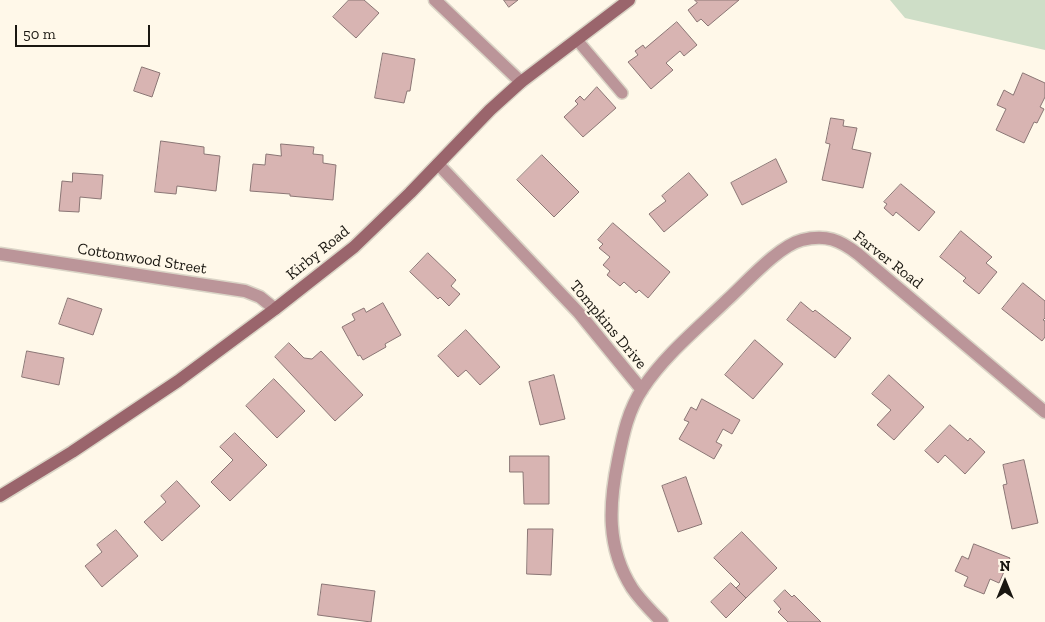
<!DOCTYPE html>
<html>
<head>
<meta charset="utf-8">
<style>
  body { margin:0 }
  #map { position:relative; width:1045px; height:622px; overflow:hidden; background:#fff8e9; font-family:"Zilla Slab",serif }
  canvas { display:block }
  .north { position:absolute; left:980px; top:557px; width:50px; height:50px; -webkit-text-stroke:4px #fff8e9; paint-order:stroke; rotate:0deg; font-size:14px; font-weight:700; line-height:20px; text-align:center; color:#1a1711 }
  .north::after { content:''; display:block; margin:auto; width:18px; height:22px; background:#1a1711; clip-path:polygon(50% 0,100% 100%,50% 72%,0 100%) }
  .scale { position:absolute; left:15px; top:25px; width:135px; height:22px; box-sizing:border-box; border:2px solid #1a1711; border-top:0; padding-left:6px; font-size:15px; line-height:18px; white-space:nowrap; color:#1a1711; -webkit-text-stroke:4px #fff8e9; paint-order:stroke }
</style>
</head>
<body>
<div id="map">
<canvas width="1045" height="622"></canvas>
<div class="north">N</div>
<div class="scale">50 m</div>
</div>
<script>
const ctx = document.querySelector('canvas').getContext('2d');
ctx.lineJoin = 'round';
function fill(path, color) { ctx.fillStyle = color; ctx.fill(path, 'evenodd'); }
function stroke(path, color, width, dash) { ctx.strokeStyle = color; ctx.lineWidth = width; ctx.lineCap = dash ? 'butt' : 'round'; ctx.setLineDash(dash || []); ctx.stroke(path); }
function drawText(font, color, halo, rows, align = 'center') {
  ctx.font = font + ' "Zilla Slab",serif'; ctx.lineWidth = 4; ctx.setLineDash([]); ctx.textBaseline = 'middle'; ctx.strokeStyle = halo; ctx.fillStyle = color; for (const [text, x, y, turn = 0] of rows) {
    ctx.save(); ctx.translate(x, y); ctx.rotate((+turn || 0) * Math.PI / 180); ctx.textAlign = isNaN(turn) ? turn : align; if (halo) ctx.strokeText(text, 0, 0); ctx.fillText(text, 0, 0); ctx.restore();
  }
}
const green = new Path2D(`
  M890 0H1045V50L905 18Z`);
const building = new Path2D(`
  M349 0H364L379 13 356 38 333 17Z
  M504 0H518L509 7Z
  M695 0H739L708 26 701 19 697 22 688 10 697 3Z
  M677 22 697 45 684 56 680 51 666 63 673 70 651 89 628 62 638 55 635 51 643 45 645 48Z
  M383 53 415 59 410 91H407L404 103 375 98Z
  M142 67 160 73 152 97 134 91Z
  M1023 73 1045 83V97L1040 107 1044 109 1037 123 1034 122 1024 143 996 130 1006 109 997 105 1004 90 1013 95Z
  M597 87 616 108 583 137 564 117 578 104 575 101 580 96 584 100Z
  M831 118 844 120 843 126 857 128 852 149 871 153 863 188 822 180 830 144 826 143Z
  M161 141 204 147V154L220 156 216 191 177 186 176 194 155 192Z
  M281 144 314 147 313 154 323 155V163L336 165 333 200 290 196V194L250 191 253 164 265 165 266 154 281 156Z
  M542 155 579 192 554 217 517 180Z
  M776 159 787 182 742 205 731 183Z
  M73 173 103 175 101 199 80 197 79 212 59 211 62 181 72 182Z
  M689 173 708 195 664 232 649 214 666 201 662 196Z
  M901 184 935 212 919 231 896 212 893 216 884 208 887 204 884 202Z
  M613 223 670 272 648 298 639 290 636 293 624 282 620 286 607 275 610 271 603 265 610 257 599 248 603 244 598 240Z
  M961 231 992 257 986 263 997 272 979 294 963 281 966 278 940 257Z
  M428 253 456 280 451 286 460 294 449 306 440 297 438 299 410 272Z
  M1023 283 1045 301V318L1043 320 1045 321V337L1042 341 1002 309Z
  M68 298 102 309 93 335 59 324Z
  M801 302 813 312 815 310 851 338 835 358 787 320Z
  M383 303 401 335 385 344 386 347 363 360 360 355 358 356 342 327 355 320 352 314 364 308 366 312Z
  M466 330 500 367 480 385 466 370 458 377 438 356Z
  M755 340 783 364 753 399 725 375Z
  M289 343 304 358 312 359 321 351 363 395 335 421 275 357Z
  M27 351 64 358 59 385 22 377Z
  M554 375 565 419 540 425 529 382Z
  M889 375 924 407 894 440 877 425 891 410 872 394Z
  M274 379 305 411 277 438 246 406Z
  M702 399 740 420 732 434 723 429 716 442 722 445 714 459 679 439 689 422 684 420 691 407 696 410Z
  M950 425 968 441 970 438 985 452 965 474 945 455 938 463 925 451Z
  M235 433 267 465 230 501 211 482 233 460 220 447Z
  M510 456H549V504H524L523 472H510Z
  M1024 460 1038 523 1012 529 1003 485 1007 484 1003 465Z
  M686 477 702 524 678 532 662 486Z
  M177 481 200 506 162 541 144 522 166 502 161 496Z
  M528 529H553L551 575 527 574Z
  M116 530 138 556 102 587 85 566 102 552 97 545Z
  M742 532 777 568 746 598 736 588 740 584 714 558Z
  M974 544 1010 558 999 583 990 579 984 594 964 586 968 577 955 571 962 556 968 559Z
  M731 583 746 598 726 618 711 602Z
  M322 584 375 591 371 622 318 615Z
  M785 590 792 597 794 595 821 622H788L778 612 781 609 774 601Z`);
const service = new Path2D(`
  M577 40 622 93`);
const minor = new Path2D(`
  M435 0 521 82
  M438 164 579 313 642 390
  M0 254 245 291 260 297 275 309
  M662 622C651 611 640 600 632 588 606 547 609 504 618 460 623 435 628 410 643 388 665 355 697 329 726 301 745 284 778 246 802 240 826 234 840 240 858 254L1045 412`);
const secondary = new Path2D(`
  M0 496 72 452 178 381 275 309 354 247 410 193 490 110 521 82 629 0`);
const streetNames = [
  ["Kirby Road",318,253,-39],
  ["Cottonwood Street",142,259,9],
  ["Farver Road",888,260,38],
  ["Tompkins Drive",608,325,50]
];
fill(green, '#cedec7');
fill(building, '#d8b4b2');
stroke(building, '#8b7675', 1);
stroke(service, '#dad4c6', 14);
stroke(minor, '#dad4c6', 15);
stroke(secondary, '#dad4c6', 15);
stroke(service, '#bb9599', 11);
stroke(minor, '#bb9599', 12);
stroke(secondary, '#9a656c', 12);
drawText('16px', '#1a1711', '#fff8e9', streetNames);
</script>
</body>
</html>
